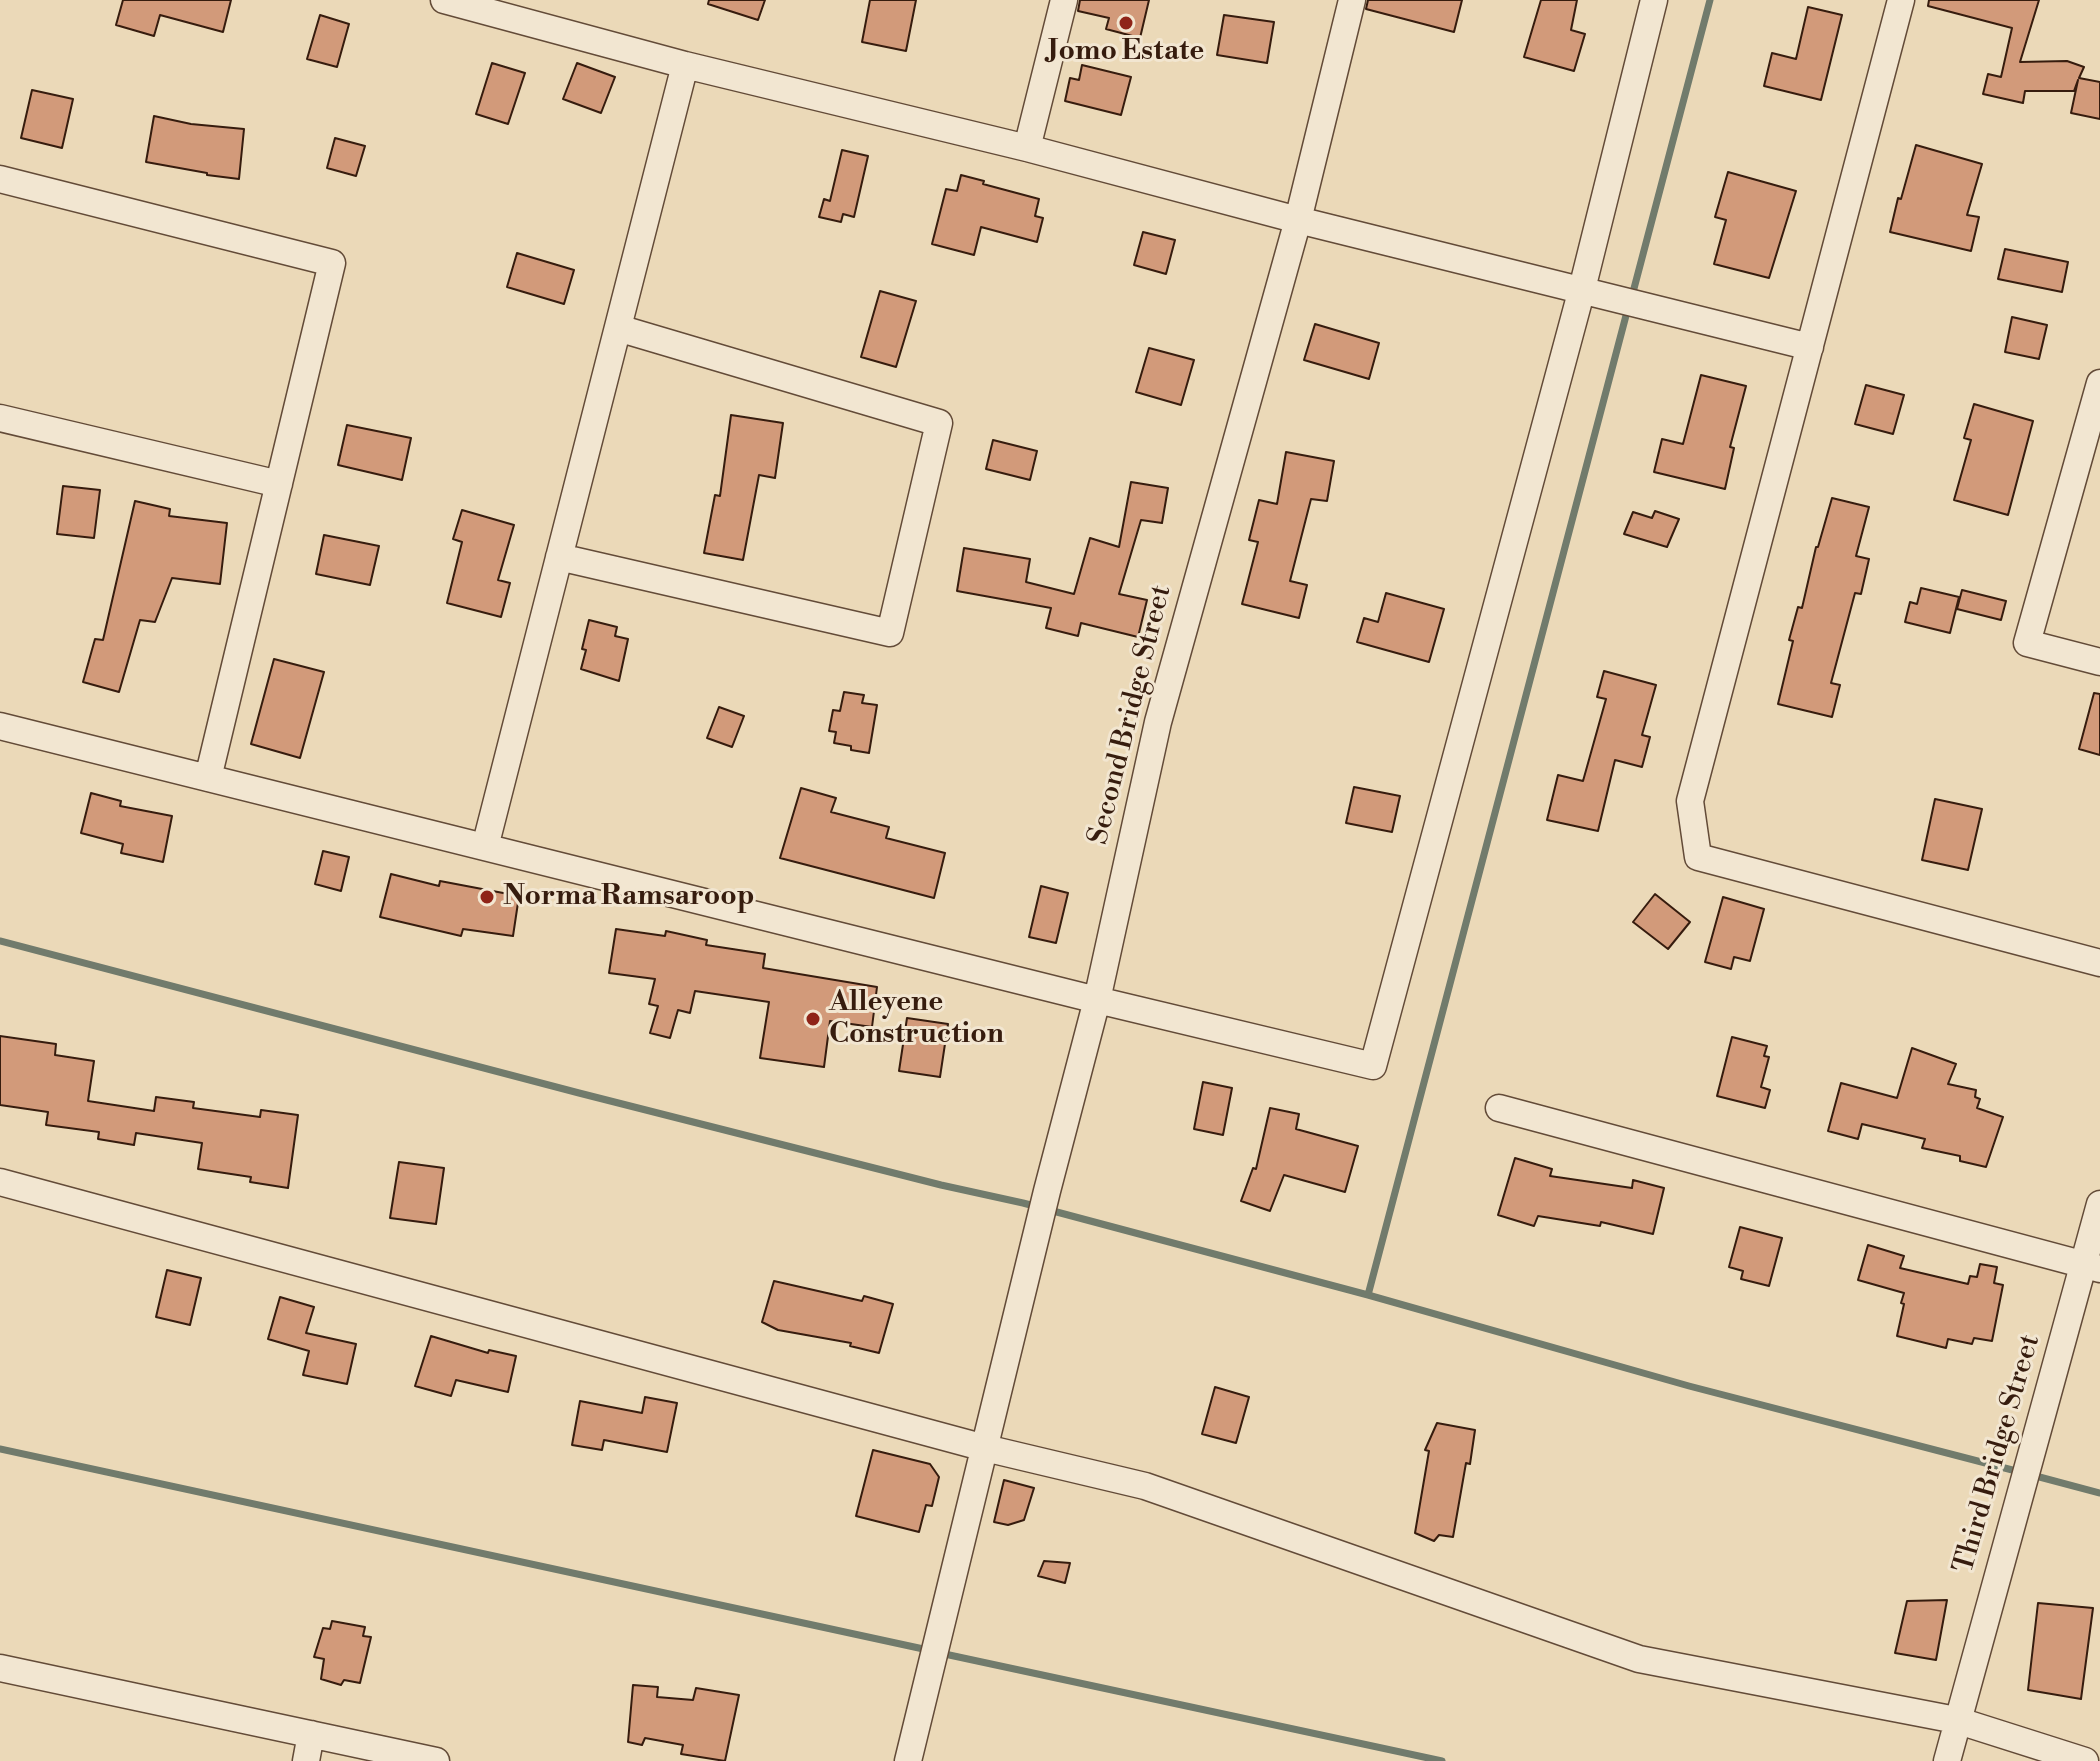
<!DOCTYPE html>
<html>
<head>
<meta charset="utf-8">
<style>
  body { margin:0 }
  canvas { display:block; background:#ebd9b8 }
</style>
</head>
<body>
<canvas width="2100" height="1761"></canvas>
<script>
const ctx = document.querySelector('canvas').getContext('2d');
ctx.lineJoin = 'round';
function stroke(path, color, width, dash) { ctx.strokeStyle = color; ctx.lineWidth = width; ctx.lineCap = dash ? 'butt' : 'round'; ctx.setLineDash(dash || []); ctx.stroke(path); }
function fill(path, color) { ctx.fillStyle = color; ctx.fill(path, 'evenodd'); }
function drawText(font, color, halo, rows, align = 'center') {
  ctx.font = font + ' "Libre Bodoni",serif'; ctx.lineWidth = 6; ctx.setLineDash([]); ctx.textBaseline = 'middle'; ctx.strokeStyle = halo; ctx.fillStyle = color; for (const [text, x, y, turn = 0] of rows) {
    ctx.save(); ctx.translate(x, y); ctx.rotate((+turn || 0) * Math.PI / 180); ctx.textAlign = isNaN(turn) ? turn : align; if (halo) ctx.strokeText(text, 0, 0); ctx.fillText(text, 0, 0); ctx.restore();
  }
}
const stream = new Path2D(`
  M1632 296 1710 0
  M0 941 579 1093 941 1185 1023 1203 1368 1295 1689 1386 2020 1472
  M1368 1295 1628 308
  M0 1449 928 1650
  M2032 1475 2100 1493
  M940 1653 1442 1761`);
const building = new Path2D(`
  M123 0H231L223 32 160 15 154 36 116 25Z
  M709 0H765L758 20 708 4Z
  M870 0H916L906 51 862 42Z
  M1080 0H1149L1140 38 1106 29 1109 18 1078 11Z
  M1368 0H1462L1454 32 1366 9Z
  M1541 0H1577L1571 30 1585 34 1574 71 1524 57Z
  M1929 0H2039L2020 62 2067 61 2084 67 2079 78 2100 82V119L2071 113 2078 80 2074 91H2025L2023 103 1983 94 1988 74 2001 77 2012 28 1928 6Z
  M1808 7 1842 15 1821 100 1764 86 1772 53 1796 59Z
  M320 15 349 24 337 67 307 59Z
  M1224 15 1274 22 1267 63 1217 55Z
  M492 63 525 73 508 124 476 114Z
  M577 63 615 77 601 113 563 99Z
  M1082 65 1131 77 1121 115 1065 101 1070 78 1079 80Z
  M32 90 73 99 62 148 21 138Z
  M154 116 191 124 244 129 239 179 207 175V173L146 162Z
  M335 138 365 146 356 176 327 168Z
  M1916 145 1982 164 1967 215 1979 217 1971 251 1890 232 1898 198 1901 199Z
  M842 150 868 156 854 217 843 214 841 222 819 217 824 199 830 201Z
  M1728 172 1796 191 1769 278 1714 264 1726 220 1715 217Z
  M961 175 984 181 983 184 1039 199 1035 216 1043 218 1037 242 981 227 974 255 932 244 946 189 957 191Z
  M1143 232 1175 240 1166 274 1134 265Z
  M2005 249 2068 262 2062 292 1998 279Z
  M517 253 574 270 564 304 507 287Z
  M880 291 916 301 896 367 861 357Z
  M2012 317 2047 325 2039 359 2005 352Z
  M1315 324 1379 343 1369 379 1304 360Z
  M1149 348 1194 360 1181 405 1136 392Z
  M1701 375 1746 386 1730 447 1734 448 1725 489 1654 472 1662 439 1683 444Z
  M1866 385 1904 395 1893 434 1855 424Z
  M1974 404 2033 421 2008 515 1954 500 1971 440 1964 438Z
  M731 415 783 423 775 478 759 475 743 560 704 553 715 495 720 496Z
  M347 425 411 438 402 480 338 465Z
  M993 440 1037 451 1030 480 986 469Z
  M1286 452 1334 461 1327 501 1311 499 1290 581 1307 585 1299 618 1242 604 1258 542 1249 540 1259 500 1277 504Z
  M1131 482 1168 488 1162 523 1141 520 1119 594 1147 600 1138 637 1081 623 1078 636 1046 628 1051 608 957 591 964 548 1030 559 1026 582 1074 594 1090 538 1119 547Z
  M63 486 100 490 94 538 57 534Z
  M1832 498 1869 507 1856 556 1869 559 1861 594 1855 593 1831 683 1840 685 1832 717 1778 704 1793 641 1789 640 1798 607 1802 608 1816 547H1818Z
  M135 501 170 509 169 516 227 523 220 584 172 578 155 622 140 620 119 692 83 682 95 639 103 640Z
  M462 510 514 525 498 580 510 583 501 617 447 603 462 542 453 539Z
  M1655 511 1679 519 1667 547 1624 534 1633 512 1652 518Z
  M324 535 379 546 370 585 316 574Z
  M1921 588 1959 597 1950 633 1905 622 1910 602 1917 604Z
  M1962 590 2006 601 2001 620 1957 609Z
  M1386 593 1444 609 1429 662 1357 642 1364 618 1378 622Z
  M589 620 617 627 615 636 628 639 619 681 581 669 586 650 582 649Z
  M274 659 324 672 300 758 251 744Z
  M1604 671 1656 685 1642 735 1650 737 1642 767 1615 760 1598 831 1547 820 1558 775 1583 781 1606 699 1597 697Z
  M844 692 864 695 862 703 877 705 869 753 851 750V746L834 743 836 732 829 731 833 710 840 711Z
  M2094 693 2100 694V755L2079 749Z
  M719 707 744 716 732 747 707 738Z
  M1354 787 1400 796 1392 832 1346 823Z
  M801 788 836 798 831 812 889 827 886 838 945 853 934 898 780 858Z
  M91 793 121 801 120 806 172 816 163 862 121 853 123 844 81 833Z
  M1935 799 1982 809 1968 870 1922 860Z
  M323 851 349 857 341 891 315 884Z
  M391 874 439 886 440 881 519 896 513 936 463 929 461 936 380 917Z
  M1041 886 1068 893 1056 943 1029 937Z
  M1655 894 1690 922 1668 949 1633 922Z
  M1723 897 1764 909 1750 961 1734 957 1731 969 1705 962Z
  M616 929 665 936 666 931 707 940 706 945 765 954 763 968 877 987 872 1027 830 1021 824 1067 760 1058 769 1002 695 991 690 1013 678 1010 670 1038 650 1033 658 1006 649 1004 655 979 609 973Z
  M907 1018 948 1024 940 1077 899 1071Z
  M0 1036 56 1044 55 1055 94 1061 88 1101 154 1111 156 1097 194 1102 193 1108 260 1117 261 1110 298 1115 288 1188 250 1182 251 1177 198 1169 202 1143 136 1133 134 1145 98 1139 99 1132 46 1125 48 1112 0 1105Z
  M1732 1037 1767 1046 1764 1056 1769 1057 1761 1087 1770 1090 1765 1108 1717 1096Z
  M1912 1048 1956 1064 1948 1084 1976 1090 1975 1097 1980 1099 1977 1108 2003 1117 1986 1167 1960 1161V1156L1922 1148 1925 1139 1862 1124 1858 1139 1828 1131 1841 1083 1897 1098Z
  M1203 1082 1232 1088 1223 1135 1194 1129Z
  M1270 1108 1299 1114 1296 1129 1358 1146 1345 1192 1284 1175 1270 1211 1241 1201 1253 1168 1256 1169Z
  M1515 1158 1552 1169 1550 1176 1632 1188 1633 1180 1664 1188 1653 1234 1601 1222 1600 1226 1538 1216 1534 1226 1498 1215Z
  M399 1162 444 1168 436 1224 390 1218Z
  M1740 1227 1782 1238 1769 1286 1741 1279 1743 1271 1729 1267Z
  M1868 1245 1904 1256 1900 1268 1968 1284 1970 1276 1977 1277 1980 1264 1997 1267 1994 1283 2003 1285 1992 1341 1974 1338 1972 1344 1948 1339 1946 1348 1897 1336 1904 1304 1901 1303 1904 1293 1858 1280Z
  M167 1270 201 1278 190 1325 156 1317Z
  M774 1281 862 1301 864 1296 893 1304 879 1353 850 1346 851 1343 778 1330 762 1322Z
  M280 1297 314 1307 306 1333 356 1344 347 1384 303 1375 309 1351 268 1339Z
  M431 1336 488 1353 489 1350 516 1356 508 1392 456 1380 451 1396 415 1386Z
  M1215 1387 1249 1397 1236 1443 1202 1434Z
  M645 1397 677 1403 667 1452 604 1440 602 1450 572 1445 580 1401 642 1413Z
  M1437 1423 1475 1430 1470 1464 1466 1463 1453 1537 1439 1535 1434 1541 1415 1533 1429 1451 1425 1450Z
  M873 1450 930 1464 939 1477 932 1506 926 1505 919 1532 856 1516Z
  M1004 1480 1034 1488 1024 1520 1008 1525 994 1522Z
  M1044 1561 1070 1563 1065 1583 1038 1576Z
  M1947 1600 1936 1660 1895 1653 1907 1601Z
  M2038 1603 2093 1608 2081 1699 2028 1690Z
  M332 1621 365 1627 363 1636 371 1637 360 1683 344 1680 341 1685 321 1679 324 1659 314 1657 323 1628 330 1629Z
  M633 1685 658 1687 657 1697 693 1700 696 1688 739 1695 725 1761 681 1754 683 1745 645 1738 642 1745 628 1742Z`);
const minor = new Path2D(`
  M444 0 685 65 1027 148 1298 220 1810 347
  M1901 0 1690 801 1698 857 2100 963
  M1027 148 1064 0
  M0 179 332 263 208 778
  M2100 383 2027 643 2100 662
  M0 418 279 484
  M559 557 890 633 939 423 618 328
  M0 726 1097 1000 1373 1066 1582 289 1654 0
  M485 847 685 65
  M1499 1108 2100 1269
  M0 1182 985 1448 1145 1486 1639 1659 1956 1720 2085 1761
  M0 1668 436 1761
  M306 1761 311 1734
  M908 1761 1047 1191 1097 1000 1158 722 1298 220 1352 0
  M1947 1761 2100 1204`);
const markers = [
  [1126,23,8,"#8f2418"],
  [487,897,8,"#8f2418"],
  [813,1019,8,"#8f2418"]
];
const poiNames = [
  ["Jomo Estate",1126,52,"center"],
  ["Norma Ramsaroop",503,897],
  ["Alleyene",829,1003],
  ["Construction",829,1035]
];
const streetNames = [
  ["Second Bridge Street",1131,715,-76],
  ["Third Bridge Street",1998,1454,-74]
];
stroke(stream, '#717b6c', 7);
fill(building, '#d29a7a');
stroke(building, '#361c0e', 2);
stroke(minor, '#634b38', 29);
stroke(minor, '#f2e6d1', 26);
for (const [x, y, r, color] of markers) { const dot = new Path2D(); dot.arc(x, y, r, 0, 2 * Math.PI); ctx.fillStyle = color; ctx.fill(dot); stroke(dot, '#f2e6d1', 3); }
drawText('bold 28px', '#361c0e', '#f2e6d1', poiNames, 'left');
drawText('28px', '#361c0e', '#f2e6d1', streetNames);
</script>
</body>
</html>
